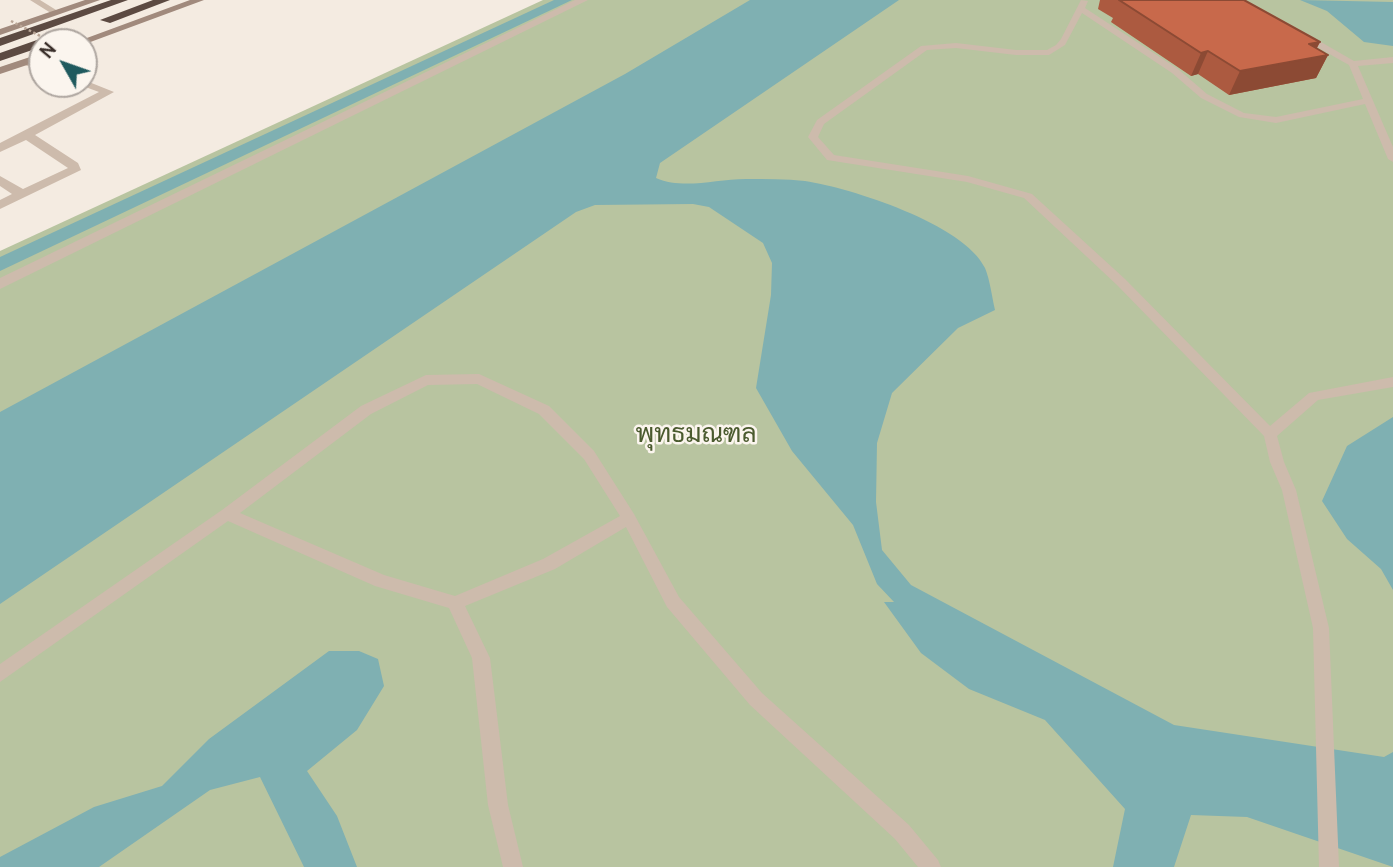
<!DOCTYPE html>
<html>
<head>
<meta charset="utf-8">
<style>
  body { margin:0 }
  #map { position:relative; width:1393px; height:867px; overflow:hidden; background:#f4ebe1; font-family:Cabin,sans-serif }
  canvas { display:block }
  .north { position:absolute; left:28px; top:28px; width:70px; height:70px; box-sizing:border-box; background:#fbf5ee; border:2px solid #aea6a0; border-radius:50%; rotate:310deg; font-size:19px; font-weight:700; line-height:28px; text-align:center; color:#3b302b }
  .north::after { content:''; display:block; margin:auto; width:24px; height:32px; background:#1f5a5e; clip-path:polygon(50% 0,100% 100%,50% 72%,0 100%) }
</style>
</head>
<body>
<div id="map">
<canvas width="1393" height="867"></canvas>
<div class="north">N</div>
</div>
<script>
const ctx = document.querySelector('canvas').getContext('2d');
ctx.lineJoin = 'round';
function fill(path, color) { ctx.fillStyle = color; ctx.fill(path, 'evenodd'); }
function stroke(path, color, width, dash) { ctx.strokeStyle = color; ctx.lineWidth = width; ctx.lineCap = dash ? 'butt' : 'round'; ctx.setLineDash(dash || []); ctx.stroke(path); }
function drawText(font, color, halo, rows, align = 'center') {
  ctx.font = font + ' Cabin,Sarabun,sans-serif'; ctx.lineWidth = 5; ctx.setLineDash([]); ctx.textBaseline = 'middle'; ctx.strokeStyle = halo; ctx.fillStyle = color; for (const [text, x, y, turn = 0] of rows) {
    ctx.save(); ctx.translate(x, y); ctx.rotate((+turn || 0) * Math.PI / 180); ctx.textAlign = isNaN(turn) ? turn : align; if (halo) ctx.strokeText(text, 0, 0); ctx.fillText(text, 0, 0); ctx.restore();
  }
}
const green = new Path2D(`
  M543 0H1393V867H0V251Z`);
const water = new Path2D(`
  M750 0H899L660 163 656 178C684 190 715 179 746 179 765 179 786 179 805 181 851 188 964 224 985 268 990 280 992 297 995 310L958 328 892 393 877 443 876 502 882 550 911 585 1174 725 1384 757 1393 752V867L1247 817 1191 815 1174 867H1113L1125 809 1045 720 969 689 921 653 884 602H894L877 584 853 525 792 451 756 388 771 295 772 263 763 243 709 207 693 204 595 205 576 212 0 604V412L625 74Z
  M1300 0 1393 2V46L1364 42 1327 11Z
  M1393 417V590L1381 569 1347 539 1322 501 1347 446Z
  M329 651H359L378 659 384 686 357 730 307 771 337 816 357 867H304L260 777 210 790 99 867H0V857L94 807 162 786 209 739Z`);
const canal = new Path2D(`
  M554 0H572L0 271V257Z`);
const lane = new Path2D(`
  M30 0H40L61 13 54 15Z
  M1081 0 1088 1 1085 8 1178 69 1207 94 1244 113 1276 117 1363 99 1349 65 1301 38V34H1307L1354 61 1393 57V63L1358 66 1393 147V162L1388 159 1365 104 1276 123 1239 117 1201 98 1172 73 1082 13 1065 45 1049 55H1016L956 48 927 50 824 124 818 137 834 155 968 176 1032 194 1125 279 1270 426 1309 393 1393 377V387L1318 400 1277 436 1284 462 1296 490 1329 628 1339 867H1319L1313 628 1282 490 1270 462 1264 436 1117 285 1024 198 967 182 827 160 808 137 817 120 921 46 956 43 1016 50H1047L1056 45 1061 39Z
  M479 374 549 406 594 451 634 514 679 597 762 693 909 825 938 860 941 867H918L895 839 750 705 667 607 626 527 555 569 465 606 490 658 508 805 523 867H503L488 805 472 658 449 608 375 586 228 521 0 682V664L222 510 361 406 426 375ZM477 384 539 414 584 459 620 516 543 559 455 596 384 575 240 513 371 414 428 385Z`);
const street = new Path2D(`
  M575 0H588L0 289V278Z
  M22 60 42 64V71L22 64Z
  M84 80 114 92 35 135 78 163 81 170 0 209V200L12 194 0 186V176L23 189 68 168 26 140 0 152V143L99 92 80 85 84 84Z`);
const secondary = new Path2D(`
  M85 0H100L0 35V29Z
  M190 0H204L85 44 76 42Z
  M42 53V60L0 74V67Z`);
const highway = new Path2D(`
  M111 0H128L0 46V38Z
  M153 0H170L110 23 100 20Z
  M37 40 41 41V47L0 61V53Z`);
const pathBridge = new Path2D(`
  M11 21 52 42`);
const wall = new Path2D(`
  M1100 0H1244L1320 42 1317 48 1328 55 1316 78 1229 95 1198 74 1191 76 1111 22 1113 18 1098 9Z`);
const shadedWall = new Path2D(`
  M1320 42 1311 58 1328 55 1316 78 1229 95 1240 71 1309 44Z
  M1208 51 1198 74 1191 76 1201 53Z`);
const building = new Path2D(`
  M1119 0H1244L1320 42 1309 44 1328 55 1240 71 1208 51 1201 53Z`);
const parkNames = [
  ["พุทธมณฑล",696,434]
];
fill(green, '#b8c4a0');
fill(water, '#7fb0b2');
fill(canal, '#7fb0b2');
fill(lane, '#cdbbac');
fill(street, '#cdbbac');
fill(secondary, '#a18a7d');
fill(highway, '#5c4a42');
stroke(pathBridge, '#b9a596', 2.5, [2.5, 2.5]);
fill(wall, '#ac5a40');
fill(shadedWall, '#8c4a34');
fill(building, '#c8694b');
stroke(building, '#8c4a34', 2);
drawText('26px', '#4a5a2e', '#fbf5ee', parkNames);
</script>
</body>
</html>
